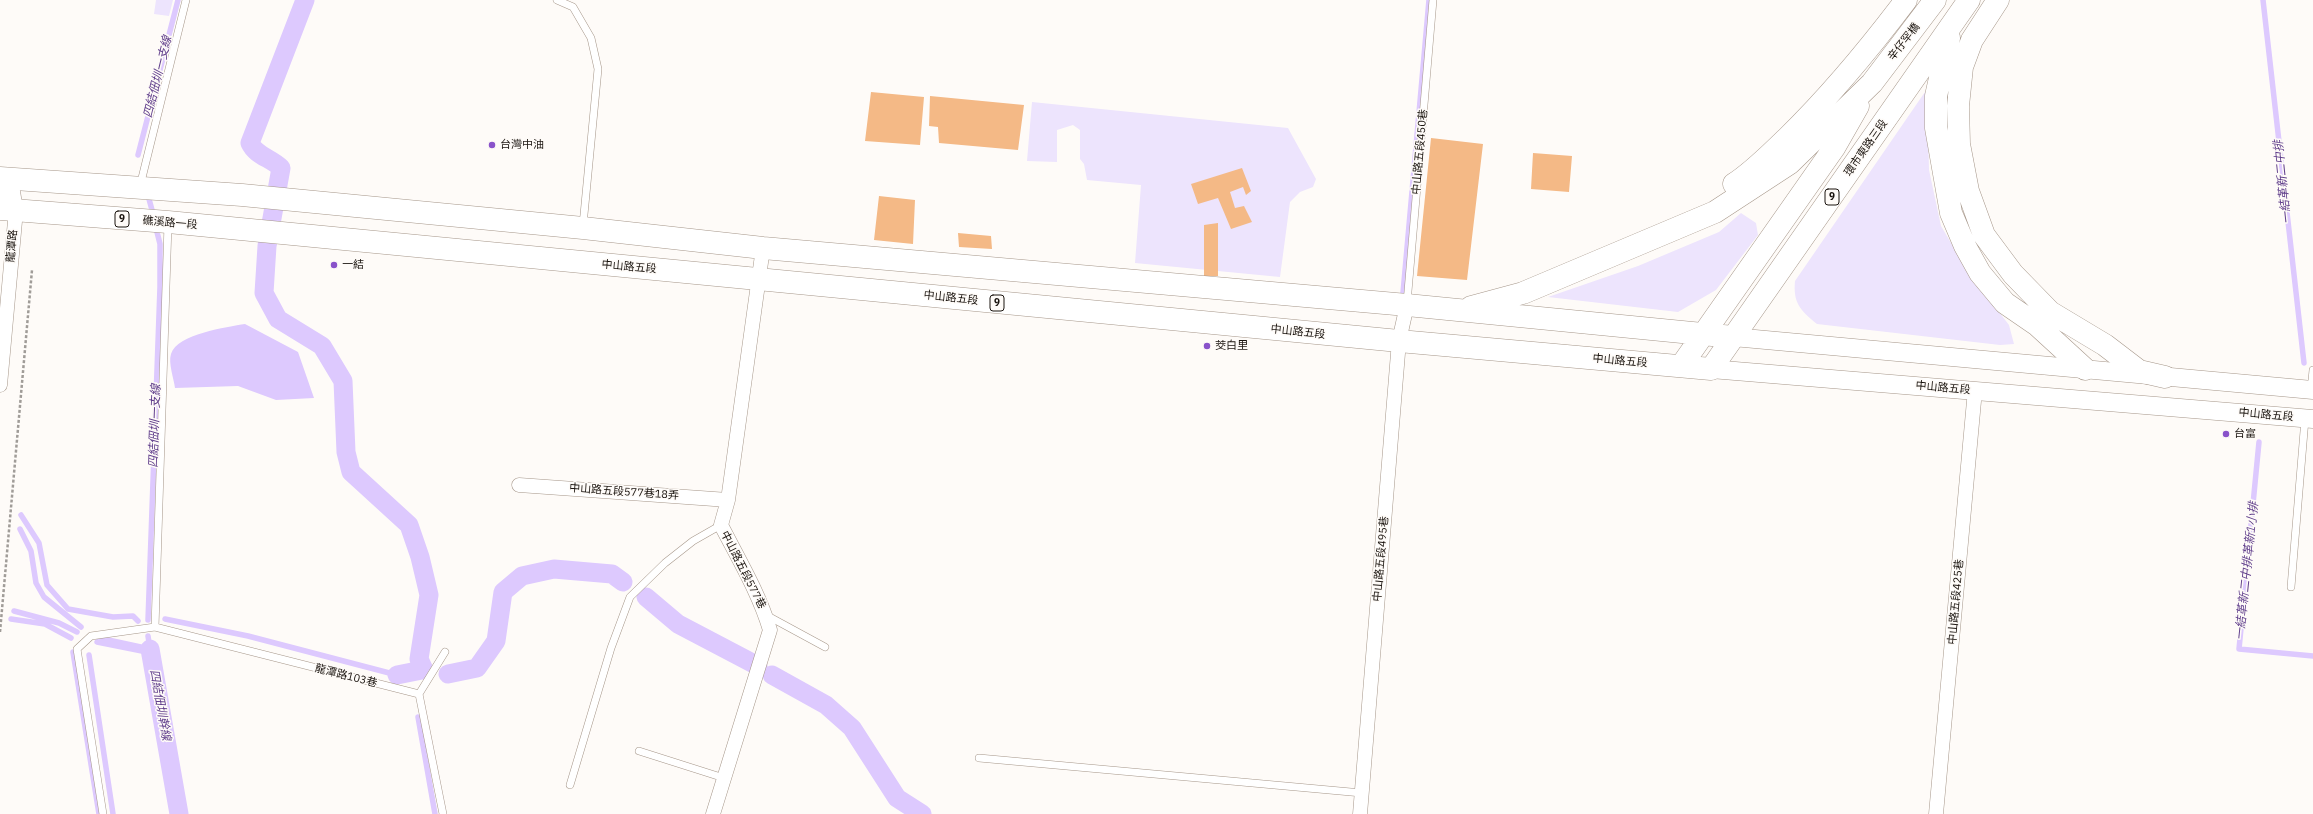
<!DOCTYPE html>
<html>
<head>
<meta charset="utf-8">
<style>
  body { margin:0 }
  canvas { display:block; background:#fefbf8 }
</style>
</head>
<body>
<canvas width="2313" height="814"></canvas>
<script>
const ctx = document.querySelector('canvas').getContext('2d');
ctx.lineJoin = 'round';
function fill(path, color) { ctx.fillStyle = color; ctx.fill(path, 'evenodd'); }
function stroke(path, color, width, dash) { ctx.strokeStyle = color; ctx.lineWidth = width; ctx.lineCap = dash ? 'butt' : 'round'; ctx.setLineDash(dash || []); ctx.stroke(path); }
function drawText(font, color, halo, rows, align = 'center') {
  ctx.font = font + ' "IBM Plex Sans","Noto Sans TC",sans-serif'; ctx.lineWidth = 3; ctx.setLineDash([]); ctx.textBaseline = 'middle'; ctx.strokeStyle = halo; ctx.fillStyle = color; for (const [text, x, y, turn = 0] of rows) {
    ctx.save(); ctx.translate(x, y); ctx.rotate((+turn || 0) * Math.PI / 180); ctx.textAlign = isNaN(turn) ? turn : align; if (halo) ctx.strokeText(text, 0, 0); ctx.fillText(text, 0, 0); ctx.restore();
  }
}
const green = new Path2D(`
  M156 0H173L169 16 154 14Z
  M1927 89 1929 170 1941 226 1969 273 2009 325 2014 344 2000 345 1817 324C1800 310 1793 303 1795 281Z
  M1032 102 1288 128 1316 179 1313 187 1300 192 1290 202 1280 277 1135 263 1141 185 1087 180 1084 164 1080 159V130L1073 125 1057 130V162L1027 161Z
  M1741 213 1756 223 1758 235 1716 290 1678 312 1548 297 1638 266 1719 232Z`);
const water = new Path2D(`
  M245 324 298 352 314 398 276 400 238 386 175 388C174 379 168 363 171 354 177 334 227 327 245 324Z`);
const stream = new Path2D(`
  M2263 0 2304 363
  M138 155 178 0
  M149 199 152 210
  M1403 293 1429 0
  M2259 442 2239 649 2313 656
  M21 515 39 543 47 585 68 609 113 617 133 616 138 621
  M20 529 31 551 36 583 44 597 81 627
  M14 611 59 623 77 632
  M11 619 45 624 71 638
  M165 619 248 636 397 675
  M148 620 160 287V244L157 232
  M148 636 150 649
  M99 638 150 649
  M97 642 142 651 150 649
  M73 652 99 814
  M89 655 113 814
  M422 672V670
  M418 717 435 814`);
const canal = new Path2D(`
  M305 0 250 143C256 156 271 158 281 168L267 246 264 293 278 319 322 346 343 381 346 452 351 472 409 525 420 557 429 595 419 659 424 670
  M646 597 678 624 758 666
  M150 649 179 814
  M448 674 477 668 496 641 503 592 522 576 554 569 612 574 623 582
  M397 675 422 670
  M772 675 826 705 852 728 897 798 922 814`);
const building = new Path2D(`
  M871 92 924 97 920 145 865 141Z
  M930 96 1024 105 1018 150 939 143 938 127 929 126Z
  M1431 138 1483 144 1467 280 1417 276Z
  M1533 153 1572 156 1569 192 1531 189Z
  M1242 168 1251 191 1246 195 1243 187 1230 192 1235 208 1244 206 1252 222 1231 229 1218 198 1198 204 1191 184Z
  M879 196 915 200 913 244 874 240Z
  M1218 223V276H1204V225Z
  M958 233 991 236 992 249 959 247Z`);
const path = new Path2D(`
  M0 632 32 270`);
const service = new Path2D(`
  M557 0 573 7 591 38 598 69 583 225
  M140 186 186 0
  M1407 303 1433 0
  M2311 390 2313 370
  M2291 587 2305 419
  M766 615 825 647
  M155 627 419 694 443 814
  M419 694 445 652
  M639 751 724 778
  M979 758 1362 793
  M570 785 611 648 630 597 665 563 693 541 721 525
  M103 814 77 649 91 636 155 627 168 224`);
const minor = new Path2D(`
  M0 199 11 179
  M0 385 16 210 11 179
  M519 485 728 500
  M713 814 770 630C759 593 739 560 721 525L728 500 763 248
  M1360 814 1399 341 1407 305
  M1936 814 1975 390`);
const tertiary = new Path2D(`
  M1733 337 2313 390
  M1711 369 2313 419`);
const primary = new Path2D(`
  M1998 0 1972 40 1962 67 1958 106 1959 144 1968 191 1984 235 2013 274 2050 312 2105 345 2139 371 2165 377
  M1949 38 1936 96V128L1951 213 1965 246 1980 273 2005 303 2037 325 2085 369
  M0 178 242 195 583 228 763 248 1407 305 1733 337
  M1734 184C1754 171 1770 154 1787 138 1830 96 1869 49 1906 0
  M0 209 168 222 1399 341 1711 369 1969 0
  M1471 307 1523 293 1715 212 1790 163 1872 83 1935 0
  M1681 366 1834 148 1858 106`);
const markers = [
  [492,145,4,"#8952ca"],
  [334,265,4,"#8952ca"],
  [1207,346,4,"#8952ca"],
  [2226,434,4,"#8952ca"]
];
const shields = [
  [1832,197,14],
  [122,219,14],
  [997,303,14]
];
const shieldNames = [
  ["9",1832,197],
  ["9",122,219],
  ["9",997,303]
];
const streetNames = [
  ["辛仔罕橋",1904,42,-52],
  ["環市東路三段",1866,148,-55],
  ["中山路五段450巷",1420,152,-85],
  ["礁溪路一段",170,223,5],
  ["龍潭路",12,246,-85],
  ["中山路五段",629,267,5],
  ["中山路五段",951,298,6],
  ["中山路五段",1298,332,6],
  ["中山路五段",1620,361,5],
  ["中山路五段",1943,388,5],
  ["中山路五段",2266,415,5],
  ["中山路五段577巷18弄",624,492,4],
  ["中山路五段495巷",1381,559,-85],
  ["中山路五段577巷",743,570,63],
  ["中山路五段425巷",1956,602,-85],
  ["龍潭路103巷",346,676,14]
];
const poiNames = [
  ["台灣中油",500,145],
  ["一結",342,265],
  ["茭白里",1215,346],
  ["台富",2234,434]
];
const waterNames = [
  ["四結佃圳一支線",158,77,-76],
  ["一結革新二中排",2283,182,-96],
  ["四結佃圳一支線",155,426,-88],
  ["一結革新二中排革新1小排",2247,571,-84],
  ["四結佃圳幹線",160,705,80]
];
fill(green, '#ede4fd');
fill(water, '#ddc9fe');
stroke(stream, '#ddc9fe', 5.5);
stroke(canal, '#ddc9fe', 19);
fill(building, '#f4b986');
stroke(service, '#a6978a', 8);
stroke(minor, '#a6978a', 15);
stroke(tertiary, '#a6978a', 19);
stroke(primary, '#a6978a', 23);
stroke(path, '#a09c98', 2.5, [3, 2]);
stroke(service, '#fff', 7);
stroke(minor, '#fff', 14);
stroke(tertiary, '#fff', 18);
stroke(primary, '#fff', 22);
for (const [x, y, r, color] of markers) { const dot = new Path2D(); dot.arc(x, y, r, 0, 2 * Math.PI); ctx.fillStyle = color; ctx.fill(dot); stroke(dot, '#fefbf8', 1.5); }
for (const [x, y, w] of shields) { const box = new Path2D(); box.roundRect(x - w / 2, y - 8, w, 16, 3); ctx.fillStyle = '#fefbf8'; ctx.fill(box); stroke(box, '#1a140f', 1); }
drawText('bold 10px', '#1a140f', null, shieldNames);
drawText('11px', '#1a140f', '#fefbf8', streetNames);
drawText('11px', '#1a140f', '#fefbf8', poiNames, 'left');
drawText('italic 12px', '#603e8b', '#fefbf8', waterNames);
</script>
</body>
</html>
